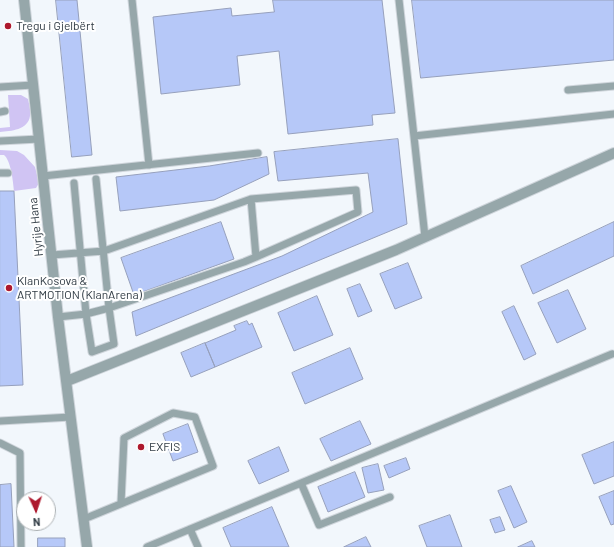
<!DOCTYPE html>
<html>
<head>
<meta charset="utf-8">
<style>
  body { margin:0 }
  #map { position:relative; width:614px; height:547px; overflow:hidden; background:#f2f7fc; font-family:Barlow,sans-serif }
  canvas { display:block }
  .north { position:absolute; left:16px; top:491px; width:40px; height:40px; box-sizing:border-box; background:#fff; border:1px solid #acb1b4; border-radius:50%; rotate:177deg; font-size:11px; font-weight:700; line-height:16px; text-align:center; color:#303b44 }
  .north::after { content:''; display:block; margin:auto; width:14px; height:18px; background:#ad182d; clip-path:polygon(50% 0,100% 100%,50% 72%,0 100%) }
</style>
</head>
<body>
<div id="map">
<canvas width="614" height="547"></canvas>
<div class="north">N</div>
</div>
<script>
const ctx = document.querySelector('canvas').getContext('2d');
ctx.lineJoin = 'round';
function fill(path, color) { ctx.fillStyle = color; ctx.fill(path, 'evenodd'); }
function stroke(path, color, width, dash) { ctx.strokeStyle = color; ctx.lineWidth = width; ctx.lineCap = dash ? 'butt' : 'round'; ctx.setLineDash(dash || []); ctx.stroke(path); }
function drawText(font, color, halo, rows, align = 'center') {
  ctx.font = font + ' Barlow,sans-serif'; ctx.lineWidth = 4; ctx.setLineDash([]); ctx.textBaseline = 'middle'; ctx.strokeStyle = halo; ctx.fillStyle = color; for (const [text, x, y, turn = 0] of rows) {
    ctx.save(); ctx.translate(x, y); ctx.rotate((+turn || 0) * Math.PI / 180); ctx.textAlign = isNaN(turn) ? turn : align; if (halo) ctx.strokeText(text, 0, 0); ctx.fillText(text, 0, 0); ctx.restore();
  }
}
const green = new Path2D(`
  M8 95H21L28 99C29 104 31 111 30 116 28 130 11 131 0 132V128L10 127Z
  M0 150 17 151 24 155 35 167 39 183 36 188 14 191C13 181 11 161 4 155H0Z`);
const building = new Path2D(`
  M56 0H77L92 155 72 157Z
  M273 0H382L395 113 372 115 373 125 288 134 279 51 237 56 240 85 161 94 153 17 231 8 232 16 274 12Z
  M412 0H614V60L421 78Z
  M398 139 407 224 136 336 132 312 282 256 373 212 368 173 278 181 274 152Z
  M267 157 269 174 214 200 120 211 116 177 209 166Z
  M0 191H14L23 385 0 386Z
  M221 222 234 259 134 295 121 258Z
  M614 222V256L533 294 521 266Z
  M408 263 422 298 395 309 380 274Z
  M360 284 372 311 358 317 347 289Z
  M568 290 586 329 557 343 538 303Z
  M317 296 333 335 294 351 278 313Z
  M514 306 536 354 524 360 502 312Z
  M247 321 249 325 252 323 262 347 215 367 205 343 236 330 234 326Z
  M205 343 215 367 191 377 181 353Z
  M350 348 363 379 305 404 292 373Z
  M360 421 371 444 331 461 320 439Z
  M188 424 198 452 173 461 163 434Z
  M614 442V476L594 484 582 455Z
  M279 447 289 471 259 484 248 461Z
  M406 458 410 469 389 478 384 466Z
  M378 464 384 490 368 493 362 468Z
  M355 472 365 497 328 512 318 487Z
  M11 484 14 547H0V485Z
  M511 486 527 522 514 528 498 491Z
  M614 491V524L611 525 599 497Z
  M272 507 289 547H231L223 528Z
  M450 515 462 547H427L419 526Z
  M500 517 505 530 495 533 490 520Z
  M366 537 371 547H344Z
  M38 538H65V547H38Z
  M532 541 535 547H518Z`);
const service = new Path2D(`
  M132 0 149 165
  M399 0 425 237
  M0 87 33 85
  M568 90 614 86
  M0 112 5 111
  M414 136 614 114
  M0 141 39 139
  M0 173H8
  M43 176 258 153
  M74 183 86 314 92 352 114 344 109 308 96 179
  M52 255 104 251 251 199
  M58 317 86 314 109 308 244 262 256 257 358 212 356 190 251 199 256 257
  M0 421 71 417
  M0 443 20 453 21 547
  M301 483 319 525 390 497
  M84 519 213 466 195 417 173 413 124 438 121 503
  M190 529 198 547
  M147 547 612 354`);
const minor = new Path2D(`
  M24 0 58 317 87 547
  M67 381 396 250 614 153`);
const markers = [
  [8,26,4,"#ad182d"],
  [9,288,4,"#ad182d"],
  [141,447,4,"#ad182d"]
];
const poiNames = [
  ["Tregu i Gjelbërt",16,26],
  ["KlanKosova &",17,281],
  ["ARTMOTION (KlanArena)",17,295],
  ["EXFIS",149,447]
];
const streetNames = [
  ["Hyrije Hana",36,227,-96]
];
fill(green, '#d0c4f3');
fill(building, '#b6c8f8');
stroke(building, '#96a0bc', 1);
stroke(service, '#cfd5db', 9);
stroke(minor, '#cfd5db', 12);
stroke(service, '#96a7aa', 7);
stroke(minor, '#96a7aa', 10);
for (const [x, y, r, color] of markers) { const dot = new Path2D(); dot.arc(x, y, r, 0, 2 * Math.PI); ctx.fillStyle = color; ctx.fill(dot); stroke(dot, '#fff', 1.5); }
drawText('12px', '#303b44', '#fff', poiNames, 'left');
drawText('12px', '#303b44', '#fff', streetNames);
</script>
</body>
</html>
